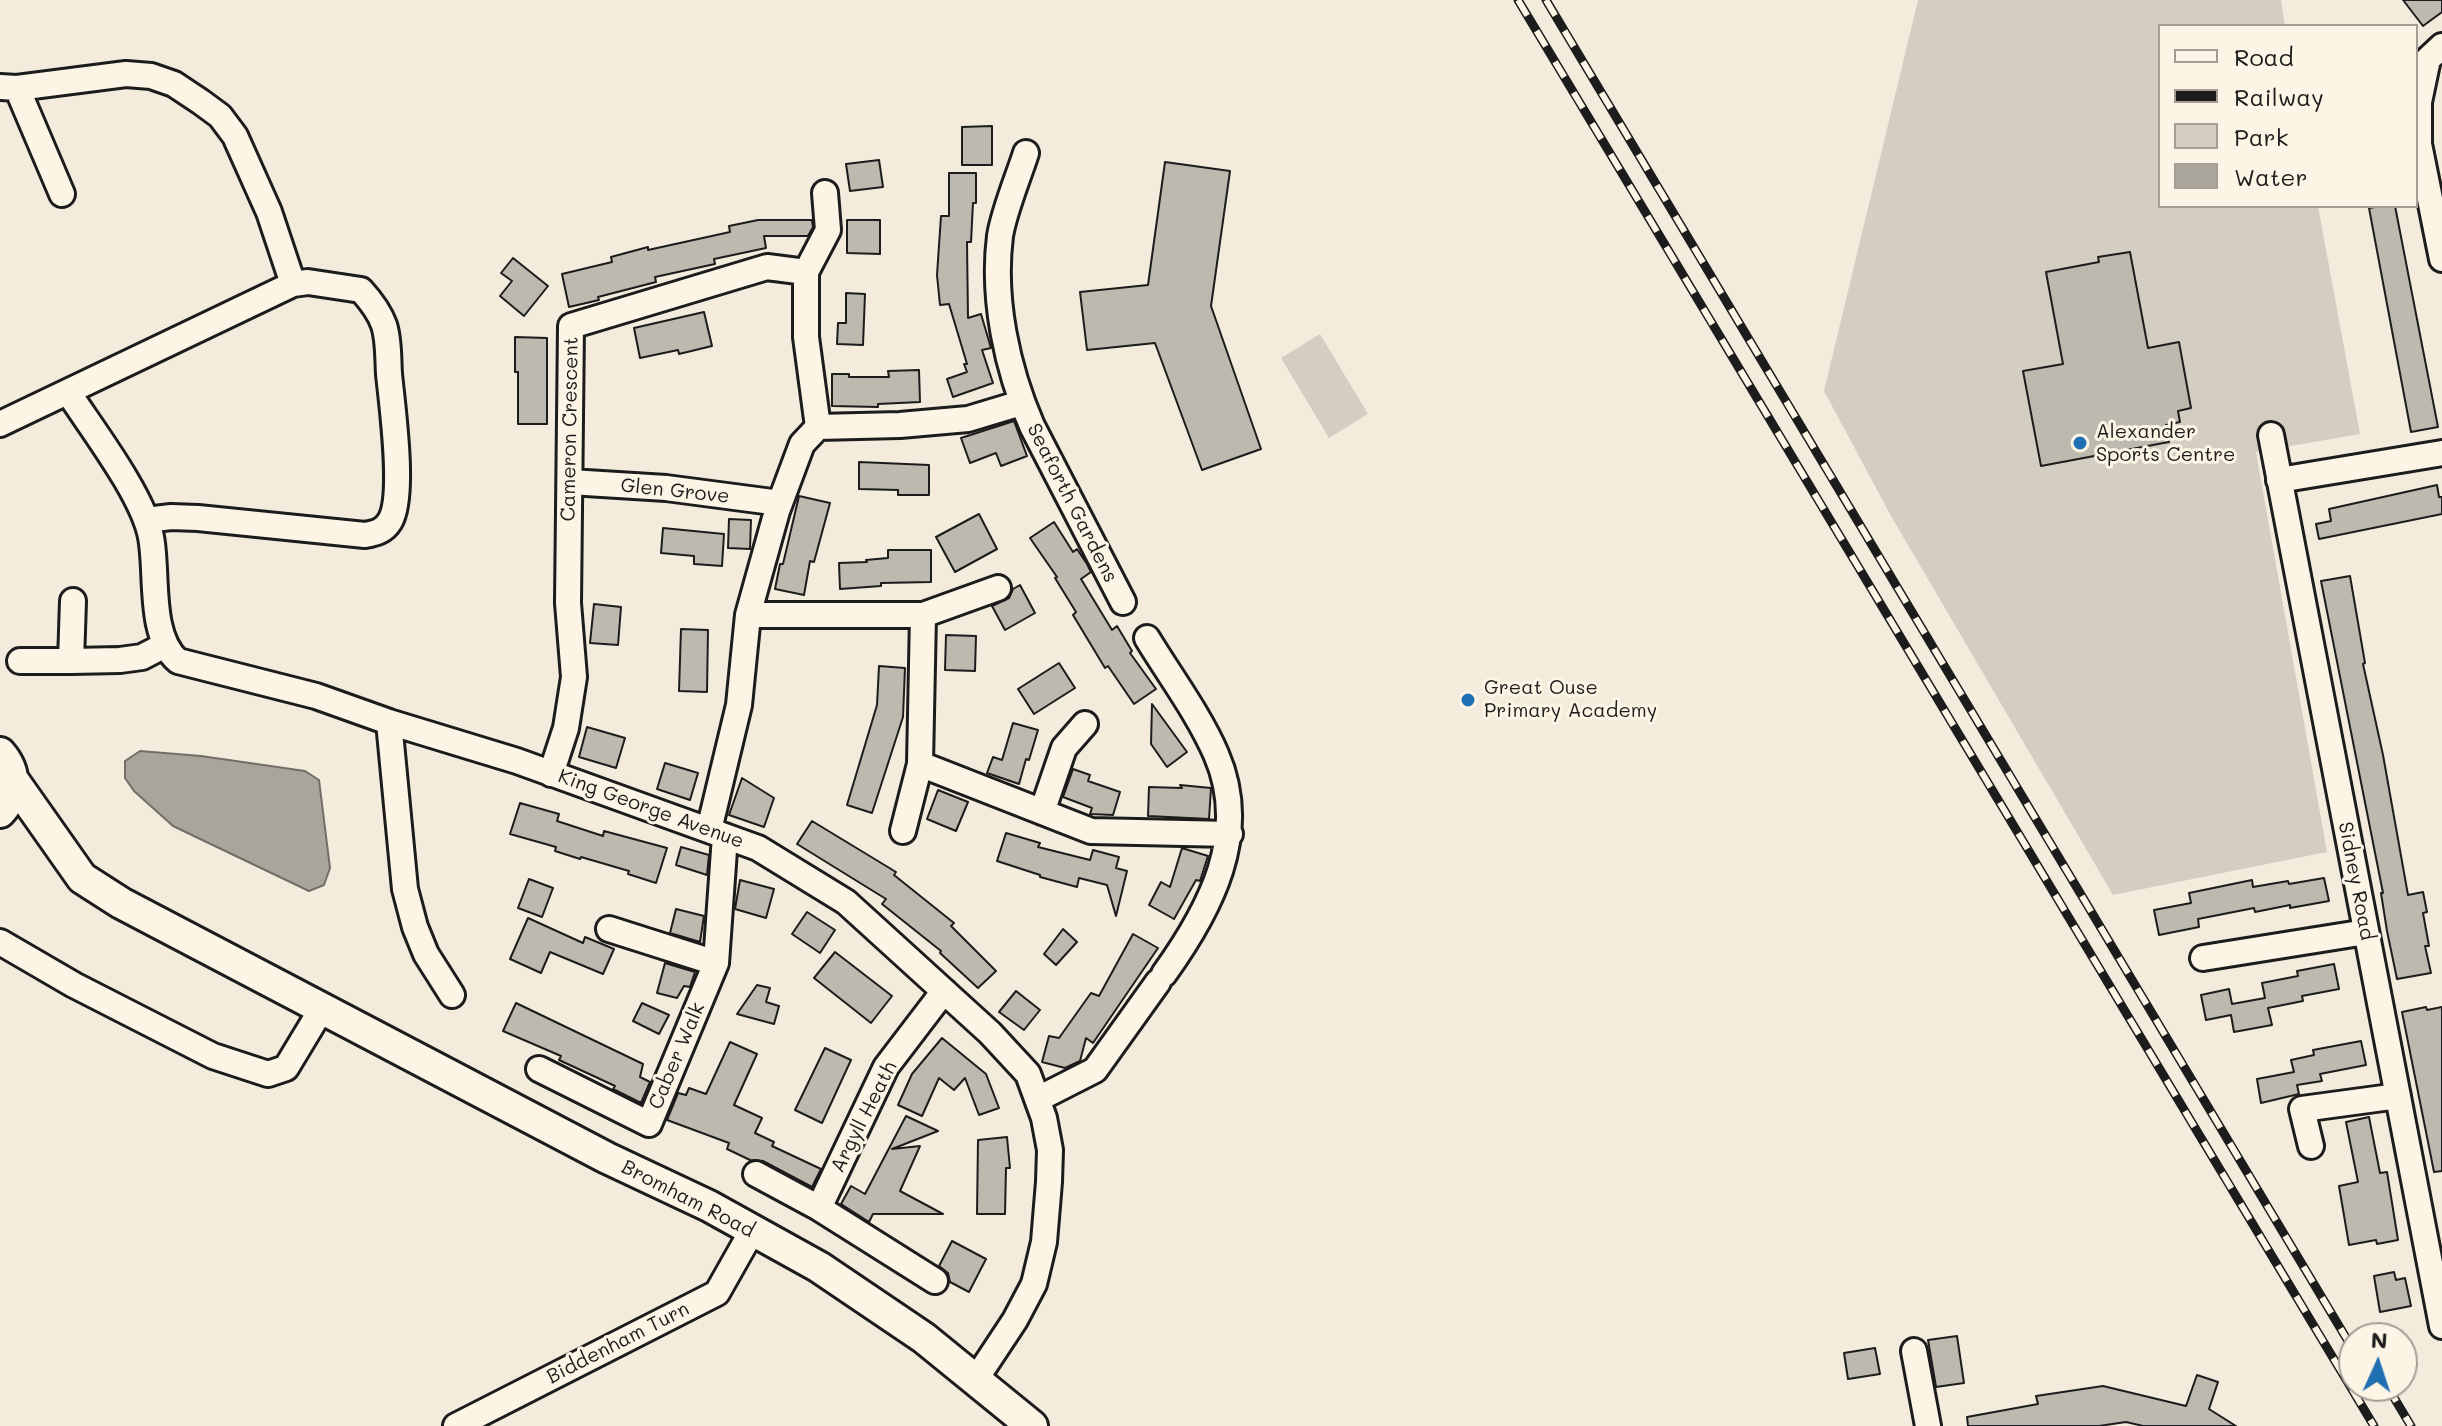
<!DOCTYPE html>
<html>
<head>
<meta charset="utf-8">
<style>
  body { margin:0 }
  #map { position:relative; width:2442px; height:1426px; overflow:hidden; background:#f3ecdd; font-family:Mali,sans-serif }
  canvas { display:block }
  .legend { position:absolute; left:2158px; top:24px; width:260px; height:184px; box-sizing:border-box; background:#fcf5e5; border:2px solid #a29e95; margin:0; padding:10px 14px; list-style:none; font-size:24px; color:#1c1c1c }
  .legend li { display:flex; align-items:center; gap:16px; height:40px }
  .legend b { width:40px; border:2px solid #a29e95 }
  .north { position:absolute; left:2338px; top:1322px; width:80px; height:80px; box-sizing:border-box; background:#fcf5e5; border:2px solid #a29e95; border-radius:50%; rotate:3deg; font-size:22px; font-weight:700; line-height:32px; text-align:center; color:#1c1c1c }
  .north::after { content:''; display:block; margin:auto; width:28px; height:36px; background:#1f6fb2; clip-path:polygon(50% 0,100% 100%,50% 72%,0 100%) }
</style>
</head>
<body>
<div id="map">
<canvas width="2442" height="1426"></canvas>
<ul class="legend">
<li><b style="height:10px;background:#fcf5e5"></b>Road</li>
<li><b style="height:10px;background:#1c1c1c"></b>Railway</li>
<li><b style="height:22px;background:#d3cec1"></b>Park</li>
<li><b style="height:22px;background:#aaa59b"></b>Water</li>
</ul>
<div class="north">N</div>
</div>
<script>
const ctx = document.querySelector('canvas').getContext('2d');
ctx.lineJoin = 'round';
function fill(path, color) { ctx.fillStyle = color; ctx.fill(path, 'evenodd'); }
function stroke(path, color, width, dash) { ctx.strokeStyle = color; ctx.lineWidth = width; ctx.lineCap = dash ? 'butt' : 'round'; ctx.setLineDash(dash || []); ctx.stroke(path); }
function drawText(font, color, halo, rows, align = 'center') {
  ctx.font = font + ' Mali,sans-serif'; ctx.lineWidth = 6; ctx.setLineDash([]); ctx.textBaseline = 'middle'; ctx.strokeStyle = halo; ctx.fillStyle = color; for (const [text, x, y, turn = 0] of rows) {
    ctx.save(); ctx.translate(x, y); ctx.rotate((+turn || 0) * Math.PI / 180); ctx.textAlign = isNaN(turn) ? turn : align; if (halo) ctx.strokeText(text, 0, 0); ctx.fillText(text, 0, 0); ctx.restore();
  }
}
const green = new Path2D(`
  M1918 0H2281L2285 26H2160V206H2318L2360 434 2256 452 2327 852 2113 895 1891 516 1824 391Z
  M1320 334 1368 414 1329 438 1281 358Z`);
const water = new Path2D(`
  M140 751 201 756 305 771 319 780 330 868 324 885 309 891 173 826 134 791 125 778V761Z`);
const building = new Path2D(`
  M2403 0H2442V12L2423 26Z
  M992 126V165H962V127Z
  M879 160 883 187 850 191 846 164Z
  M1165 162 1230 171 1211 306 1261 449 1202 470 1155 343 1087 350 1080 292 1148 285Z
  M949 173H976V203H973L971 242H967L968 318 981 314 991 348 982 350 993 383 953 397 947 379 967 372 964 364H967L949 304 940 305 937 275 941 216H949Z
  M2381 206H2395L2438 427 2411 432 2369 208Z
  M758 220H812L813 227 808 236H764L766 248 714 259 715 264 655 277 656 282 598 297 599 300 569 307 562 274 612 262 611 257 648 247V250L730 232 729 226Z
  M847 220H880V254L847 253Z
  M2130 252 2148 348 2179 342 2191 408 2178 411 2180 422 2166 425 2169 442 2041 466 2023 371 2063 364 2046 272 2099 262 2098 257Z
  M513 258 548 286 524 316 500 296 512 281 501 273Z
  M846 293 865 294 863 345 837 344 838 323H846Z
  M704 312 712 346 679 354 678 350 640 358 634 328Z
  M515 337 547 338V424H518V372H515Z
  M919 370 920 402 878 404V407L832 406V374H849V377H889L888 371Z
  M1014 421 1027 456 1001 466 996 453 970 463 961 438Z
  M859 462 929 465V495H898V490L859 489Z
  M2437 485 2439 497H2442V514L2319 539 2316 524 2331 521 2329 509Z
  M799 496 830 503 814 562 810 561 804 595 775 589 780 564H783Z
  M979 514 997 549 955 572 936 537Z
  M729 519 751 520 750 549 728 548Z
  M1054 522 1073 552 1077 549 1087 564 1091 572 1081 579 1112 630 1117 626 1132 651 1130 653 1156 689 1134 704 1108 666 1105 668 1073 615 1076 612 1055 578 1057 577 1030 538Z
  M663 528 724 534 722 566 694 564V556L661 553Z
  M888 550H931V582L881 583V586L840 589 839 563 867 562 866 560 888 558Z
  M2350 576 2365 663 2363 664 2383 755 2408 895 2423 892 2427 912 2423 913 2429 946H2425L2431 973 2397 979 2387 931 2381 893H2383L2321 581Z
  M1020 585 1035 613 1005 630 992 606 1009 598 1013 589Z
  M594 604 621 607 618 645 590 643Z
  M681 629 708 630 707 692 679 691Z
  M946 635 976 636 975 671 945 670Z
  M1059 663 1075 688 1034 714 1018 689Z
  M879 666 905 668 903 717 872 813 847 805 877 705Z
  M1152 704 1187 752 1167 767 1151 744Z
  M1013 723 1038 730 1029 760 1026 759 1019 784 987 773 993 757 1002 760Z
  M587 727 625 738 616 768 579 757Z
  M665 763 698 773 690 800 657 789Z
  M1073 769 1090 775 1088 781 1120 792 1113 815 1090 814 1092 808 1063 797Z
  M742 778 774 798 764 827 729 815Z
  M1180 785 1211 788 1209 819 1148 816 1149 787 1182 788Z
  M938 790 968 802 956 831 927 819Z
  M520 803 559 814 557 821 603 836 604 831 667 848 656 883 628 874 629 871 581 857 580 859 555 851 556 847 510 834Z
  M812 821 896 872 894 875 954 923 951 926 996 971 978 988 940 953 941 951 882 904 886 899 797 844Z
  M1006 833 1040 843 1038 847 1090 860 1093 850 1119 857 1116 868 1127 871 1116 916 1107 885 1079 878 1077 887 1040 877V875L997 861Z
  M681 847 709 855 707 875 676 865Z
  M1182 848 1208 856 1200 881 1196 880 1174 919 1149 905 1161 882 1170 887Z
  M2324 878 2329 901 2290 908V905L2255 912 2254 908 2198 919 2199 927 2159 935 2154 910 2191 903 2189 893 2252 880 2253 887 2288 881 2289 884Z
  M529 879 553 888 542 917 518 908Z
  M740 880 774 889 766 918 735 909Z
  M676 909 704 916 700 942 670 933Z
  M807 912 835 930 820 953 792 934Z
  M528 918 583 943 585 937 614 949 603 974 550 952 541 973 510 959Z
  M1063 929 1077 942 1056 965 1044 954Z
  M1133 934 1158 948 1093 1043 1086 1038 1080 1061 1065 1068 1042 1062 1049 1036 1059 1038 1091 993 1099 996Z
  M835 952 892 996 871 1023 814 978Z
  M665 963 695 972 690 987 684 986 677 998 657 993Z
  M2334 964 2339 989 2302 996 2303 1001 2268 1008 2272 1025 2234 1032 2231 1015 2206 1020 2201 995 2229 989 2232 1004 2265 998 2262 983 2298 976 2297 971Z
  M757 985 770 988 766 1002 779 1006 774 1024 737 1014Z
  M1016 991 1040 1010 1024 1030 999 1012Z
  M516 1003 643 1064 640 1077 650 1082 641 1103 613 1089 615 1086 559 1060 561 1056 503 1031Z
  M642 1003 669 1015 659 1034 633 1021Z
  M2426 1007 2427 1010 2442 1007V1171L2434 1172 2402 1012Z
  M942 1038 986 1074 999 1108 979 1115 965 1078 954 1090 939 1078 922 1116 898 1105 912 1074Z
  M2361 1041 2366 1065 2320 1074 2322 1081 2297 1085 2299 1094 2261 1103 2257 1079 2294 1072 2291 1060 2314 1055 2313 1050Z
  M730 1042 757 1054 734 1105 762 1118 755 1133 774 1142 772 1146 821 1169 812 1187 763 1161 750 1160 727 1149 729 1143 667 1120 678 1093 686 1095 689 1088 706 1094Z
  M825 1048 851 1060 822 1123 795 1110Z
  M906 1116 938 1131 892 1149 920 1146 900 1191 943 1214H873L869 1222 841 1204 851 1186 865 1194Z
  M2369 1117 2380 1173 2387 1172 2398 1240 2377 1244 2376 1240 2349 1245 2339 1186 2358 1182 2346 1122Z
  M1007 1137 1010 1168H1006L1005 1214H977L978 1140Z
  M952 1241 986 1259 969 1292 950 1282 948 1273 939 1266Z
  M2394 1272 2396 1280 2405 1278 2411 1306 2380 1312 2374 1276Z
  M1957 1336 1964 1383 1936 1387 1928 1340Z
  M1875 1348 1880 1374 1848 1379 1844 1353Z
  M2197 1375 2218 1382 2209 1409 2236 1426H2143L2126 1422 2099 1426H1968L1967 1417 2038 1404 2036 1396 2103 1386 2186 1406Z`);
const minor = new Path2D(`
  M2442 46 2428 59 2419 102V144L2442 259
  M0 87 17 88 126 74 151 76 174 84 201 102 220 116 235 136 269 212 293 284 0 424
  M17 88 62 194
  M1026 153C1018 178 1004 211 1000 236 992 299 1007 369 1032 426L1123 602
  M806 272 828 230 825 193
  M68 392C92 429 143 495 151 537 158 573 148 635 178 661L316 696 389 722 517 761 758 848 846 902 990 1033 1028 1074 1044 1118 1050 1150 1049 1182 1044 1242 1034 1284 1015 1320 976 1379
  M2271 435 2442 1326
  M2279 480 2442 453
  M570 482 666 488 780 503
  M146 520 171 517 198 518 365 535C376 533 384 531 390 521 405 496 392 405 389 374 388 359 389 340 384 325 379 311 371 301 361 290L308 282 293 284
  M73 601 71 661 120 660 142 657 165 645
  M748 615H923L998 588
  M923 615 920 764 1091 831 1230 834
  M1147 638C1170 676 1198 713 1216 754 1251 834 1210 910 1164 974
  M20 661H71
  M389 722 405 889 415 927 426 954 452 995
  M551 774 566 728 574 677 568 603 571 326 767 267 806 272V337L818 427
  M1042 812 1064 748 1085 724
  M709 830 739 705 748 615 777 511 802 444 818 427 900 425 968 419 1021 403
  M903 831 920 764
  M609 929 716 963
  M0 942 74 985 213 1056 268 1074 286 1068 321 1010
  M2203 958 2366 932
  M539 1069 649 1124 716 963 725 836
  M1038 1099 1095 1070 1158 982
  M2311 1146 2302 1109 2398 1096
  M756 1174 819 1208 935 1281
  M819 1208 886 1067 944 991
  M1914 1351 1928 1426
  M456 1426 717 1293 752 1231`);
const major = new Path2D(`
  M0 753C16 771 17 794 0 812
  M13 780 82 878 121 903 607 1158 709 1206 819 1267 924 1338 1032 1426`);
const rail = new Path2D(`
  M1518 0 2374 1426
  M1546 0 2354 1351
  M2387 1386 2411 1426`);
const markers = [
  [2080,443,8,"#1f6fb2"],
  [1468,700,8,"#1f6fb2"]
];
const streetNames = [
  ["Cameron Crescent",570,429,-89],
  ["Glen Grove",675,491,6],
  ["Seaforth Gardens",1072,503,63],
  ["King George Avenue",651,809,20],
  ["Sidney Road",2356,881,79],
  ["Caber Walk",677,1056,-67],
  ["Argyll Heath",864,1117,-63],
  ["Bromham Road",688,1199,27],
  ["Biddenham Turn",618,1343,-27]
];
const poiNames = [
  ["Alexander",2096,432],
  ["Sports Centre",2096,455],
  ["Great Ouse",1484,688],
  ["Primary Academy",1484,711]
];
fill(green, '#d3cec1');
fill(water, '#aaa59b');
stroke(water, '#716e68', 2);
fill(building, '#beb9ae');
stroke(building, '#1c1c1c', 2);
stroke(minor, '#1c1c1c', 30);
stroke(major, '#1c1c1c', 36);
stroke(minor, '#fcf5e5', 24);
stroke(major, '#fcf5e5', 30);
stroke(rail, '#1c1c1c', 9);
stroke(rail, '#fcf5e5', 6, [18]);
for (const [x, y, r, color] of markers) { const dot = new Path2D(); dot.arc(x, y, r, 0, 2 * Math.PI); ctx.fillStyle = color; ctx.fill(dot); stroke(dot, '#fcf5e5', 3); }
drawText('20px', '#1c1c1c', '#fcf5e5', streetNames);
drawText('20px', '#1c1c1c', '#fcf5e5', poiNames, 'left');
</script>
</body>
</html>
